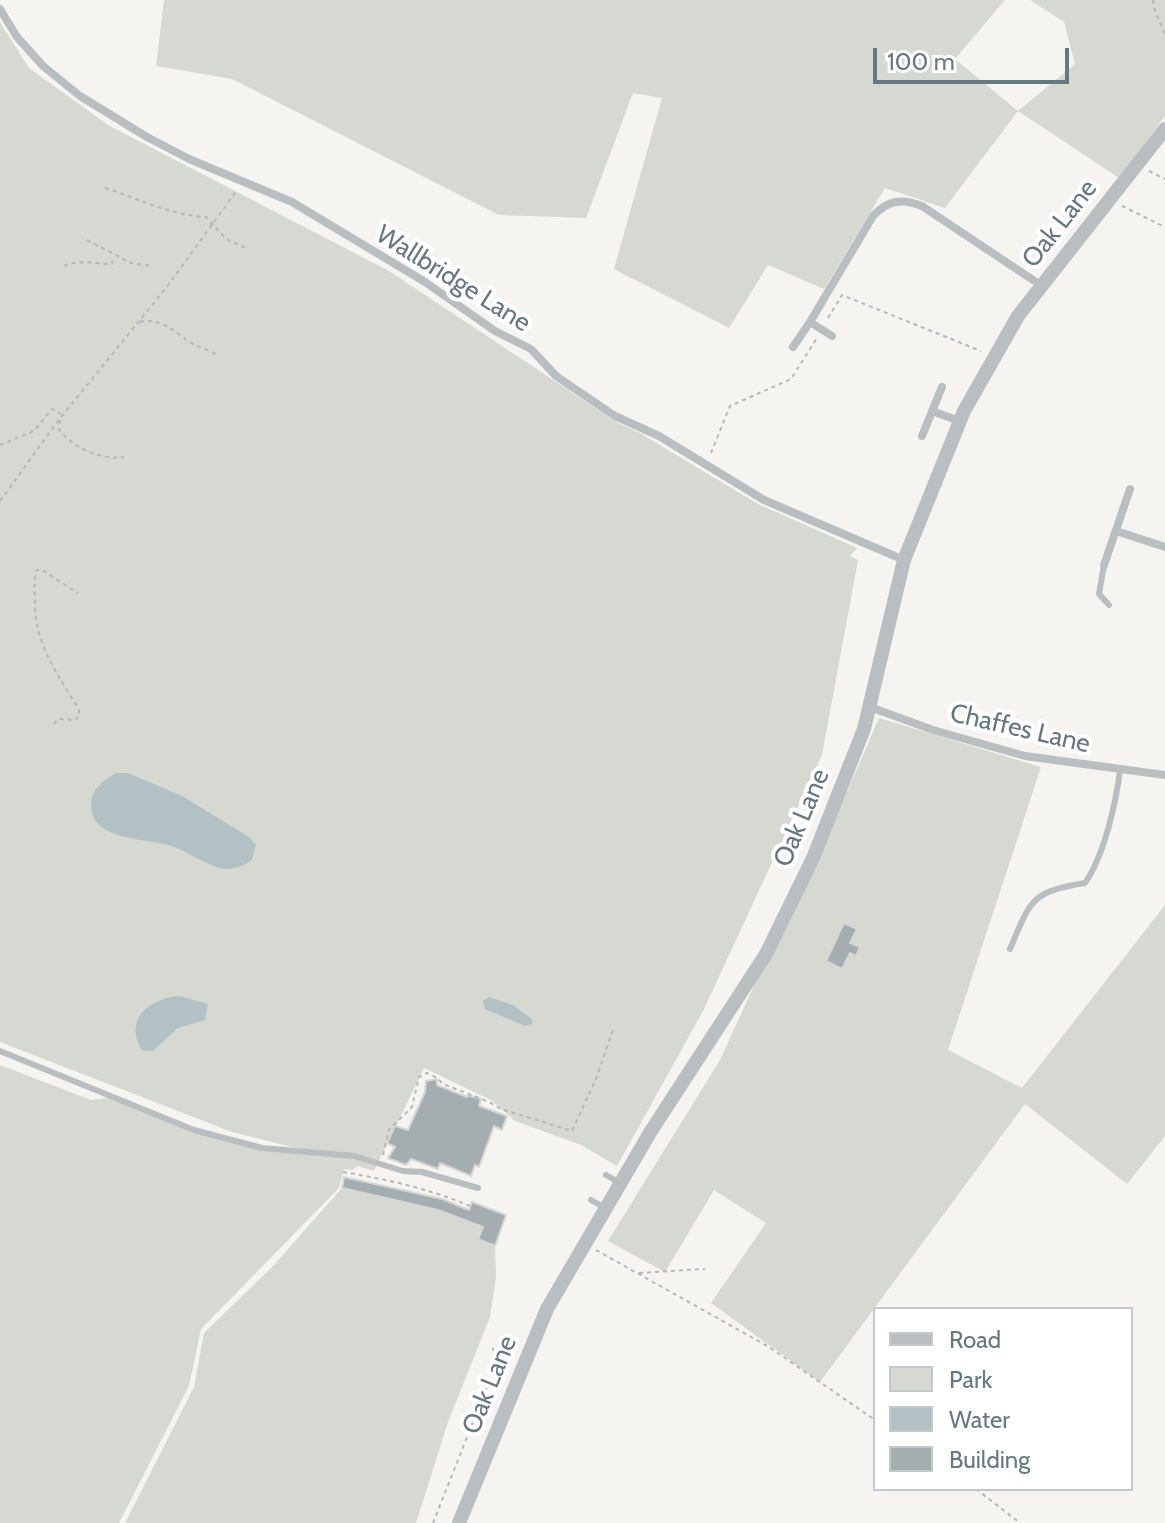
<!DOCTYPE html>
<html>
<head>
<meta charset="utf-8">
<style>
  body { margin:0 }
  #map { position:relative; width:1165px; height:1523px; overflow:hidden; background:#f5f4f1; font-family:Cabin,sans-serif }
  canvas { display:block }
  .legend { position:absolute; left:873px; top:1307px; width:260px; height:184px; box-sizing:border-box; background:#fff; border:2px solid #c2c9cc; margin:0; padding:10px 14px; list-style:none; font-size:24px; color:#667880 }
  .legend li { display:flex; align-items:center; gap:16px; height:40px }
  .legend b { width:40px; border:2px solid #c2c9cc }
  .scale { position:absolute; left:873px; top:48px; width:196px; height:36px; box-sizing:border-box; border:4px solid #667880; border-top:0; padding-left:10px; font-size:24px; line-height:28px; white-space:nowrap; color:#667880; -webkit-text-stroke:6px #fff; paint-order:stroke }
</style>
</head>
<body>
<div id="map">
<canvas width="1165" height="1523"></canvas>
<ul class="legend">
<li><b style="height:10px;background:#b9bfc1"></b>Road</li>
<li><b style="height:22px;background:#d5d9d1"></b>Park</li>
<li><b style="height:22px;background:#b4c1c4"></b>Water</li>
<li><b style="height:22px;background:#a4adb0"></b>Building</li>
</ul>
<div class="scale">100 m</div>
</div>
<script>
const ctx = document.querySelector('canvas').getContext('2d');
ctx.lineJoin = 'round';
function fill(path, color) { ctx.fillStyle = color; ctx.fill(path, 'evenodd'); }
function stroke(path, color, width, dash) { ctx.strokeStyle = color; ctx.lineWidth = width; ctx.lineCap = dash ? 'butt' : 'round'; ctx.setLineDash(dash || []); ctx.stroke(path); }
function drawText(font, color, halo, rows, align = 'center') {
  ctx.font = font + ' Cabin,sans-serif'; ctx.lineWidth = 8; ctx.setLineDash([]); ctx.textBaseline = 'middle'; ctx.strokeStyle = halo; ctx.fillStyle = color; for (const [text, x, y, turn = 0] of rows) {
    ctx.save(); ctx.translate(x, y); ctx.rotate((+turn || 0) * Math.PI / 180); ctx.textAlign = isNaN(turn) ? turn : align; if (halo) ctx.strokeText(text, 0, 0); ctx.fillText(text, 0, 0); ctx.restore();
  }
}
const green = new Path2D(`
  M164 0H1005L955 59 1018 111 1075 64 1064 22 1030 0H1165V116L1119 178 1018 111 945 208 885 188 824 289 768 265 729 328 614 269 662 98 633 93 586 218 499 215 232 79 156 66Z
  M0 22 29 68 108 125 389 271 618 423 638 432 758 504 857 548 850 556 858 560 822 755 703 1011 617 1166 581 1145 515 1121 491 1100 424 1068 374 1171 358 1166 352 1170 344 1169 339 1188 201 1329 189 1386 119 1523H0V1065L91 1100 107 1098 259 1150 324 1155 232 1132 0 1042Z
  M879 718 1041 767 948 1050 1022 1088 1165 905V1136L1127 1184 1025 1104 820 1382 711 1303 766 1223 714 1190 665 1272 608 1241 720 1060 800 885 808 882ZM844 924 856 929 850 943 860 947 856 956 850 953 842 969 826 961Z
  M342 1188 438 1210 483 1227 478 1239 495 1246 496 1277 490 1317 448 1422 416 1523H125L194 1387 204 1333 272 1267Z`);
const water = new Path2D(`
  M116 773H128L182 796 249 837 256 845 252 860C245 865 238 868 229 869 210 869 190 852 171 846 144 837 92 842 91 805 91 789 104 780 116 773Z
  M180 996 208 1004 205 1020 178 1028 153 1051 142 1050C123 1018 151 998 180 996Z
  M489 997 513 1005 532 1019V1024L525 1026 485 1009 483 1001Z`);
const building = new Path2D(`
  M844 923 857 929 850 943 860 947 856 956 850 953 842 969 826 961Z
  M437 1079V1085L467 1097 468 1095 481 1099 479 1106 507 1116 502 1130 494 1126 479 1167 475 1165 471 1176 440 1163 438 1169 411 1159 406 1165 388 1158 395 1147 387 1143 395 1126 408 1130 425 1092 426 1081Z
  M344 1177 442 1199 469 1210 472 1202 506 1215 495 1246 478 1239 483 1227 438 1210 342 1188Z`);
const path = new Path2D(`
  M1153 0 1155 11 1165 34
  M1149 171 1165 179
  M105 188C140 199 169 215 206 217L226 239 248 249
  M1122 206 1165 227
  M87 240 131 263 152 266
  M64 266C81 259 95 264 112 264L113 257
  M828 318 842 295 981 351
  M140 322C162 317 175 333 193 344 201 348 210 350 217 355
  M60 420 59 429C71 447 102 461 124 457
  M0 445 34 431 52 409 61 414
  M711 453 730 406 791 379 817 338
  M0 501 61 417 166 288 237 190
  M54 724 58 719 74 720 79 717V710C58 674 34 644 35 601 35 590 33 580 37 570H42L78 593
  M383 1155 389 1130 412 1107 419 1077 427 1073 437 1078 443 1084 489 1102 501 1109 572 1131 596 1079 614 1027
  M343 1172C386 1179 430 1189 470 1206
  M596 1250 769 1347 875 1420
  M639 1273 705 1269
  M494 1369 507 1366
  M976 1489 1020 1523
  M433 1523 494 1369 493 1348`);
const service = new Path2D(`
  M1104 565 1099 594 1109 605
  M1010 949C1031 900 1030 892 1085 883 1104 856 1116 803 1120 770
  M0 1051 194 1130 262 1148 354 1156 403 1171 422 1172 478 1188
  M606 1175 620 1183
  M591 1200 605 1208`);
const minor = new Path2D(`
  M0 9 17 37 43 66 80 96 147 137 189 159 292 202 425 282 495 331 531 349 556 376 615 416 659 436 764 500 904 560
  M810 322 832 336
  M793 347 810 322 873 216C888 200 902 198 922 206L1042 286
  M932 411 959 421
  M922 436 942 387
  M1116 531 1165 547
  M1104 565 1130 489
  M870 707 933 730 1025 756 1165 775`);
const tertiary = new Path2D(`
  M459 1523 547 1309 651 1131 766 954 813 858 864 729 904 560 964 411 1018 316 1165 129`);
const streetNames = [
  ["Oak Lane",1060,224,-52],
  ["Wallbridge Lane",453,279,32],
  ["Chaffes Lane",1020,729,13],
  ["Oak Lane",802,818,-67],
  ["Oak Lane",490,1385,-68]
];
fill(green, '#d5d9d1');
fill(water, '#b4c1c4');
fill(building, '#a4adb0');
stroke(building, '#d6d6d4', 2);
stroke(path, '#b4b8ba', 2, [4, 4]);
stroke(service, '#b9bfc1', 6);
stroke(minor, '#b9bfc1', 8);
stroke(tertiary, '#b9bfc1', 14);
drawText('26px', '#667880', '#fff', streetNames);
</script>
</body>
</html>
